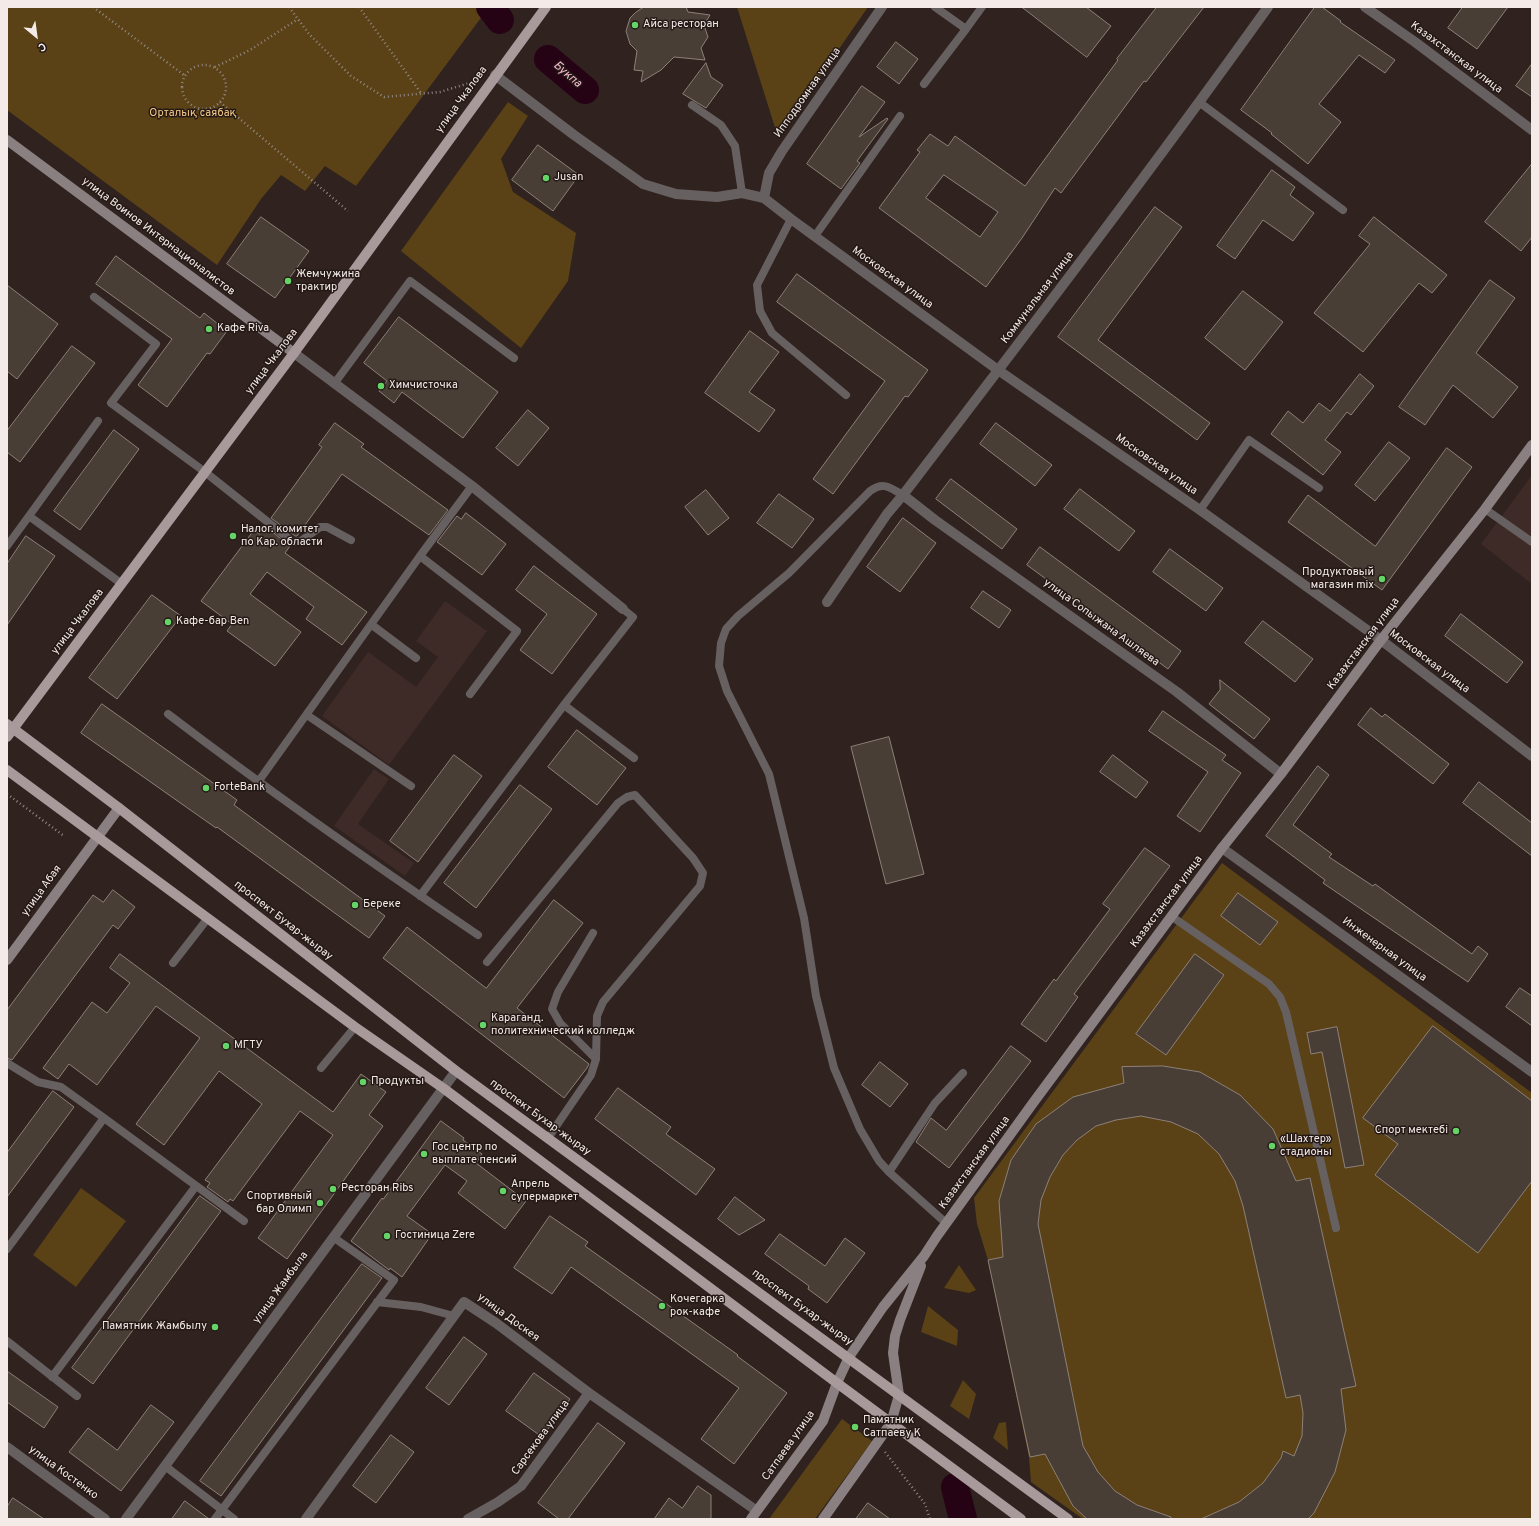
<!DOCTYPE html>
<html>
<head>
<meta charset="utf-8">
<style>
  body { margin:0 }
  #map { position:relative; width:1539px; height:1526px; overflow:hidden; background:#2f221f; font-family:Overpass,sans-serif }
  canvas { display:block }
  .frame { position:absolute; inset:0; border:8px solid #f4ebe9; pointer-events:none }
  .north { position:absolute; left:16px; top:16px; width:40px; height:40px; -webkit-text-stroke:3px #251916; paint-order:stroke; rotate:151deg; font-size:11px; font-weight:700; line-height:16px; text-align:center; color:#f4ebe9 }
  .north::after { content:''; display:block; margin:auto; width:14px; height:18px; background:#f4ebe9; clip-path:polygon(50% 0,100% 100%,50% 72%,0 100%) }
</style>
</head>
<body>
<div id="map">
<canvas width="1539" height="1526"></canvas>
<div class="frame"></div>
<div class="north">С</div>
</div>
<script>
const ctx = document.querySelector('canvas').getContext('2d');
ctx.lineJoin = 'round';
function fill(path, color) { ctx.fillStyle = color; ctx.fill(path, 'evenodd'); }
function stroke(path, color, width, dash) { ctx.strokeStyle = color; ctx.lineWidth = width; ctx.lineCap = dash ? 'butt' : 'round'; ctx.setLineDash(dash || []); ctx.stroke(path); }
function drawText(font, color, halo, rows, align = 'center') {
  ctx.font = font + ' Overpass,sans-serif'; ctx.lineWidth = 3; ctx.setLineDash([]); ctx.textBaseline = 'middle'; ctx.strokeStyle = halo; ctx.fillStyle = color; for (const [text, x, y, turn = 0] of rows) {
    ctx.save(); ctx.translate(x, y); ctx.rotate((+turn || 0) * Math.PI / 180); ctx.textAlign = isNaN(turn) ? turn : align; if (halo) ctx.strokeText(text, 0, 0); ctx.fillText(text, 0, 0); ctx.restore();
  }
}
const built = new Path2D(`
  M1532 475V584L1481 544Z
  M445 601 487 631 389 765 322 716 368 652 416 687 438 657 416 641Z
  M374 769 389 779 358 824 414 863 405 876 334 826Z`);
const green = new Path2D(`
  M7 7H489L356 186 325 166 305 191 281 175 261 199 217 265 7 110Z
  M737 7H868L778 137Z
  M508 102 528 116 501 159 513 192 576 233 568 281 521 348 401 251Z
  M1222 863 1532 1093V1519H1083L1031 1482 1029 1457 988 1260 977 1224 974 1198Z
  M81 1188 126 1221 76 1287 33 1255Z
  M959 1265 976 1290 969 1293 944 1288Z
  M928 1306 958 1330 957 1346 921 1332Z
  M963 1380 976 1394 969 1419 950 1406Z
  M842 1419 872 1441 815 1519H769Z
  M1006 1422 1008 1450 993 1438 999 1423Z`);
const river = new Path2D(`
  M490 7 500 20
  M548 59 585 90
  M955 1487 963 1519`);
const building = new Path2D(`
  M644 7H686L688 12 710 15 704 25 708 37 701 48 705 60 674 57 661 70 641 82 643 71 634 70 637 51 630 44 626 31 630 18 635 13Z
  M1022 7H1086L1111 26 1087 57Z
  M1157 7H1204L1146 82 1144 81 1061 193 1055 188 1022 238 986 287 879 208 920 152 917 150 930 134 948 146 955 136 1025 186 1118 60 1117 59ZM944 175 998 212 980 237 926 198Z
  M1315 7H1322L1341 21 1340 22 1395 60 1385 73 1359 55 1319 104 1341 122 1308 164 1271 134 1272 133 1241 110Z
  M1463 7H1508L1477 49 1448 28Z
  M896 42 918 59 899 84 877 67Z
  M706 63 711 77 723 85 706 108 683 94Z
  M1532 64V97L1516 86Z
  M862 86 885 102 859 137 887 118 888 119 857 161 860 163 841 189 807 164Z
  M538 145 579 175 553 211 512 180Z
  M1532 164V237L1521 251 1485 222Z
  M1272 170 1295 187 1290 195 1314 213 1293 241 1263 220 1235 259 1217 246Z
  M1155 207 1182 227 1098 340 1210 423 1197 440 1058 337Z
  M261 217 309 251 275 298 227 264Z
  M1374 217 1447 275 1432 293 1419 283 1363 352 1314 313 1370 244 1359 236Z
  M116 256 200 318 204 313 227 331 210 354 207 353 167 407 138 385 172 339 96 284Z
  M797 274 928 370 908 397 905 396 833 494 813 479 885 381 777 302Z
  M1490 280 1515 298 1476 353 1518 387 1493 418 1453 385 1425 425 1399 407Z
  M7 285 58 324 17 379 7 371Z
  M1243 291 1283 322 1245 370 1205 338Z
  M399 317 498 392 463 438 402 392 394 403 379 391 387 381 364 363Z
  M750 331 779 352 749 392 775 410 759 432 705 393Z
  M72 346 95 363 20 462 7 452V431Z
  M1360 374 1374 386 1351 415 1347 412 1325 440 1341 452 1323 475 1271 434 1288 411 1303 423 1319 403 1330 411Z
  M528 410 549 428 518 466 496 448Z
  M335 423 364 444 361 447 448 510 429 535 342 474 297 536H295L271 518 322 447 319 445Z
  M996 423 1052 465 1035 486 980 444Z
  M114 430 139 449 80 530 54 511Z
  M1389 442 1410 458 1375 501 1355 485Z
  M1447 448 1472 467 1382 590 1288 522 1308 495 1375 546Z
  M951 479 1017 529 1002 549 936 499Z
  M1080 489 1135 531 1119 551 1064 509Z
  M706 490 729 518 708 535 685 507Z
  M779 494 814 519 792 548 757 523Z
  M466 513 506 544 482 575 437 542 457 516 461 519Z
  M903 518 936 543 900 592 867 567Z
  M265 526 290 546 285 553 367 612 342 645 306 619 314 607 267 572 250 594 301 632 275 666 227 631 232 624 201 601 254 530 259 534Z
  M26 536 55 556 7 625V564Z
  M1040 547 1181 651 1168 669 1027 565Z
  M1170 549 1223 588 1206 611 1153 572Z
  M534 566 597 614 552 674 520 650 547 614 516 590Z
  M983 591 1011 610 999 628 971 608Z
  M152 595 181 616 117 699 89 678Z
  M1461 614 1523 662 1507 683 1445 636Z
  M1263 621 1313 659 1295 682 1245 643Z
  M1220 680 1270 719 1254 739 1209 704 1220 690Z
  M102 704 237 800 234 805 385 916 369 938 217 827 216 828 81 733Z
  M1371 708 1382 717 1385 714 1449 764 1433 784 1358 725Z
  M1163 711 1226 755 1222 760 1241 773 1200 832 1177 816 1208 772 1149 731Z
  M577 730 626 768 597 805 548 767Z
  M889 737 924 874 886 884 851 747Z
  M454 755 482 776 418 862 390 841Z
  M1113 755 1148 782 1136 798 1100 772Z
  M1318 766 1329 775 1293 825 1332 854 1329 857 1373 886 1375 884 1472 954 1478 946 1488 954 1468 982 1323 883 1325 880 1266 836Z
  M1479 782 1532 823V856L1463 803Z
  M520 785 552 809 476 908 444 883Z
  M1145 848 1170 866 1074 994 1078 997 1046 1042 1021 1024 1054 979 1056 981 1110 909 1103 904Z
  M113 890 135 907 118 929 113 925 12 1060 7 1058V1010L93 895 103 902Z
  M1238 893 1278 922 1260 945 1221 916Z
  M554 900 583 923 517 1008 589 1064 587 1068 564 1098 383 958 407 927 486 988Z
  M120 954 333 1112 361 1074 386 1092 369 1115 383 1126 287 1259 258 1238 333 1135 300 1111 233 1201 230 1199 228 1202 207 1187 210 1183 205 1180 262 1104 219 1071 164 1145 136 1124 200 1038 156 1006 97 1085 69 1064 58 1079 43 1068 92 1002 107 1013 130 983 110 968Z
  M1195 954 1224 975 1166 1055 1136 1034Z
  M1520 988 1532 996V1026L1506 1007Z
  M1433 1026 1532 1101V1181L1478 1253 1375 1175 1398 1144 1363 1118Z
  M1337 1027 1364 1165 1345 1168 1322 1052 1311 1054 1307 1033Z
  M1011 1046 1031 1061 949 1168 916 1142 931 1118 946 1130Z
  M880 1062 908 1084 890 1107 862 1085Z
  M1163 1066 1200 1072 1240 1095 1273 1129 1296 1181 1310 1178 1356 1386 1341 1389 1346 1430 1335 1472 1314 1513 1308 1519H1201L1239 1502 1263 1483 1281 1458 1283 1451 1294 1456 1302 1436 1303 1413 1300 1395 1286 1398 1243 1206 1235 1181 1219 1154 1198 1134 1171 1122 1141 1116 1116 1120 1096 1126 1077 1140 1063 1155 1050 1177 1041 1200 1038 1224 1083 1446 1098 1472 1115 1491 1137 1505 1171 1517V1519H1087L1073 1506 1045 1454 1030 1457 988 1260 1003 1257 999 1201 1011 1160 1036 1124 1073 1097 1124 1083 1122 1067Z
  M618 1088 671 1127 666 1134 715 1169 696 1195 595 1119Z
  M53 1091 74 1107 7 1197V1153Z
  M441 1121 464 1138 463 1140 482 1154 476 1163 526 1201 505 1229 458 1193 467 1181 445 1165 407 1216 432 1234 402 1277 390 1268 389 1270 351 1241 382 1198 383 1199Z
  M200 1196 221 1211 93 1384 72 1368Z
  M735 1197 765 1220 739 1235 718 1219Z
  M550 1216 588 1242 585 1246 738 1355 737 1356 787 1393 734 1464 701 1439 739 1388 571 1267 552 1294 514 1268Z
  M780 1234 825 1266 845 1238 865 1253 827 1303 808 1289 809 1286 765 1254Z
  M362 1264 382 1278 221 1496 200 1481Z
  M464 1337 487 1354 449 1405 426 1388Z
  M7 1371 58 1407 44 1428 7 1402Z
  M534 1373 570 1399 542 1437 506 1411Z
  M151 1405 174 1422 121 1491 69 1452 88 1428 117 1450Z
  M598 1423 625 1443 568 1519H559L538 1503Z
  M391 1435 414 1452 376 1503 353 1486Z
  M698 1486 711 1495V1519H654L669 1498 682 1508Z
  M13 1498 44 1519H7V1507Z
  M185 1501 209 1519H172Z
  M868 1503 890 1519H856Z`);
const path = new Path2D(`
  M93 7 184 75
  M289 7 309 34 351 76 384 97 440 92 476 81
  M359 7 421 93
  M182 87a22 22 0 1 1 44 0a22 22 0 1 1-44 0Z
  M215 67 250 50 298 19
  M220 102 348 211
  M7 794 64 836
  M885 1452 925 1504 930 1519`);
const service = new Path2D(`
  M935 7 966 29 982 7
  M924 84 966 29
  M1199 102 1343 210
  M692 105 721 125 735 146 742 193
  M791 219 757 285 760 311 772 333 846 395
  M815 236 900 116
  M94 297 156 344 111 403 205 472 293 542 301 541 320 527H327L351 540
  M334 384 410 281 514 358
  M903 495C890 488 884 481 870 491L789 573 738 616 726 629 721 643 719 666 727 691 769 774 804 918 816 996 834 1068 860 1129 879 1161 889 1172 946 1223
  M1485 509 1532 542
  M1200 510 1249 440 1319 488
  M29 516 98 421
  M7 546 29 516 122 584
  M372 625 416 658
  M470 694 517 631 420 556 472 486
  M564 705 634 758
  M168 714C269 791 373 864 478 935
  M307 715 411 786
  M258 782 420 556
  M420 896 564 705 633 617 623 609
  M1171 916 1269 984 1280 997 1286 1012 1336 1228
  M593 933 558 992 552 1009 560 1023 596 1059
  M487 962 618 803 627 797 635 795 693 858 703 873 700 886 603 1002 597 1016 596 1059 591 1075 548 1138
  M173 963 208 918
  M7 1063 38 1082 61 1087 104 1118
  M321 1068 355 1027
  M889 1172 935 1103 963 1073
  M7 1249 104 1118 244 1221
  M377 1302 421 1307 454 1316
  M7 1341 77 1396
  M52 1377 196 1186
  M165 1466 234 1519
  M215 1519 394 1280 333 1237`);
const minor = new Path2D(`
  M1365 7 1415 42 1532 130
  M294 353 472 486 623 609
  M903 495 935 520 1177 692 1281 774
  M827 602 887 514 903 495C1026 334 1150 172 1268 7
  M1222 848 1532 1072
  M7 1447 105 1519
  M126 1519 456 1071
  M306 1519 464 1302 496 1323 589 1393 757 1511
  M468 1519 498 1502 521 1486 589 1393`);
const tertiary = new Path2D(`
  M495 75 574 135 643 184 676 194 717 197 742 193 764 198 791 219 998 370 1200 510 1381 640 1532 756
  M764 198 769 173 782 151 882 7`);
const secondary = new Path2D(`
  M7 140 294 353
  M7 960 119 808
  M751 1519 823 1421 837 1383 849 1357 883 1307 924 1256 937 1236 1033 1103 1222 848 1281 774 1381 640 1485 509 1532 445
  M823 1519 891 1423 899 1395 893 1353 895 1336 900 1320 921 1266`);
const primary = new Path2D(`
  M7 724 119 808 456 1071 1068 1519
  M7 737 294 353 546 7
  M7 770 355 1027 443 1088 837 1383 1021 1519`);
const markers = [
  [635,25,4,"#65d467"],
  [546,178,4,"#65d467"],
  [288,281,4,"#65d467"],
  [209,329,4,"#65d467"],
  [381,386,4,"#65d467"],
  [233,536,4,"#65d467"],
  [1382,579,4,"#65d467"],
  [168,622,4,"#65d467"],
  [206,788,4,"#65d467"],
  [355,905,4,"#65d467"],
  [483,1025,4,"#65d467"],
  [226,1046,4,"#65d467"],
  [363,1082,4,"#65d467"],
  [1456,1131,4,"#65d467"],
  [1272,1146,4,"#65d467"],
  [424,1154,4,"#65d467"],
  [333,1189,4,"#65d467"],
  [503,1191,4,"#65d467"],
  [320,1203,4,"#65d467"],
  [387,1236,4,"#65d467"],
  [662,1306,4,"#65d467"],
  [215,1327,4,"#65d467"],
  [855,1427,4,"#65d467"]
];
const poiNames = [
  ["Айса ресторан",643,25],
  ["Jusan",554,178],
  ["Жемчужина",296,275],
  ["трактир",296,288],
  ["Кафе Riva",217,329],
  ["Химчисточка",389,386],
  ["Налог. комитет",241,530],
  ["по Кар. области",241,543],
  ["Продуктовый",1374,573,"right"],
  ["магазин mix",1374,586,"right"],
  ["Кафе-бар Ben",176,622],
  ["ForteBank",214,788],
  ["Береке",363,905],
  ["Караганд.",491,1019],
  ["политехнический колледж",491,1032],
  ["МГТУ",234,1046],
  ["Продукты",371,1082],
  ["Спорт мектебі",1448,1131,"right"],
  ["«Шахтер»",1280,1140],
  ["стадионы",1280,1153],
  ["Гос центр по",432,1148],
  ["выплате пенсий",432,1161],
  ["Апрель",511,1185],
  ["супермаркет",511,1198],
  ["Ресторан Ribs",341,1189],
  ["Спортивный",312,1197,"right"],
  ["бар Олимп",312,1210,"right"],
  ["Гостиница Zere",395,1236],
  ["Кочегарка",670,1300],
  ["рок-кафе",670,1313],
  ["Памятник Жамбылу",207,1327,"right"],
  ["Памятник",863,1421],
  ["Сатпаеву К",863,1434]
];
const streetNames = [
  ["Казахстанская улица",1456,58,37],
  ["Ипподромная улица",808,93,-55],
  ["улица Чкалова",462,100,-54],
  ["улица Воинов Интернационалистов",158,237,37],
  ["Московская улица",892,278,36],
  ["Коммунальная улица",1038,298,-53],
  ["улица Чкалова",272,362,-53],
  ["Московская улица",1156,465,35],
  ["улица Чкалова",78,622,-53],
  ["улица Сопыжана Ашляева",1101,623,36],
  ["Казахстанская улица",1364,644,-53],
  ["Московская улица",1429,662,37],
  ["улица Абая",42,891,-54],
  ["Казахстанская улица",1167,902,-53],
  ["проспект Бухар-жырау",283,921,38],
  ["Инженерная улица",1384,950,36],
  ["проспект Бухар-жырау",540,1118,36],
  ["Казахстанская улица",975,1163,-54],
  ["улица Жамбыла",281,1288,-54],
  ["проспект Бухар-жырау",802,1308,36],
  ["улица Доскея",508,1318,36],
  ["Сарсекова улица",541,1438,-54],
  ["Сатпаева улица",789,1446,-55],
  ["улица Костенко",63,1473,36]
];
const parkNames = [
  ["Орталық саябақ",193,114]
];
const waterNames = [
  ["Букпа",567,75,41]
];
fill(built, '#3e2b27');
fill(green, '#5a4216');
stroke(river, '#260215', 28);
fill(building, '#493e36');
stroke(building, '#8d8078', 1);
stroke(path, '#938886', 2.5, [1, 3]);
stroke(service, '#676060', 8);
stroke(minor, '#676060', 10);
stroke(tertiary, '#676060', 10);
stroke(secondary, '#8b8081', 10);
stroke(primary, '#a8999a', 10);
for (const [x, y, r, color] of markers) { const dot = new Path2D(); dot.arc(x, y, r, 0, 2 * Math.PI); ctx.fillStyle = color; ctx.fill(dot); stroke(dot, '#251916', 1.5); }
drawText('11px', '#f4ebe9', '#251916', poiNames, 'left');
drawText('11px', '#f4ebe9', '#251916', streetNames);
drawText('11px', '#f5ca87', '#251916', parkNames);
drawText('italic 12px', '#f8bad5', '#251916', waterNames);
</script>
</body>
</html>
